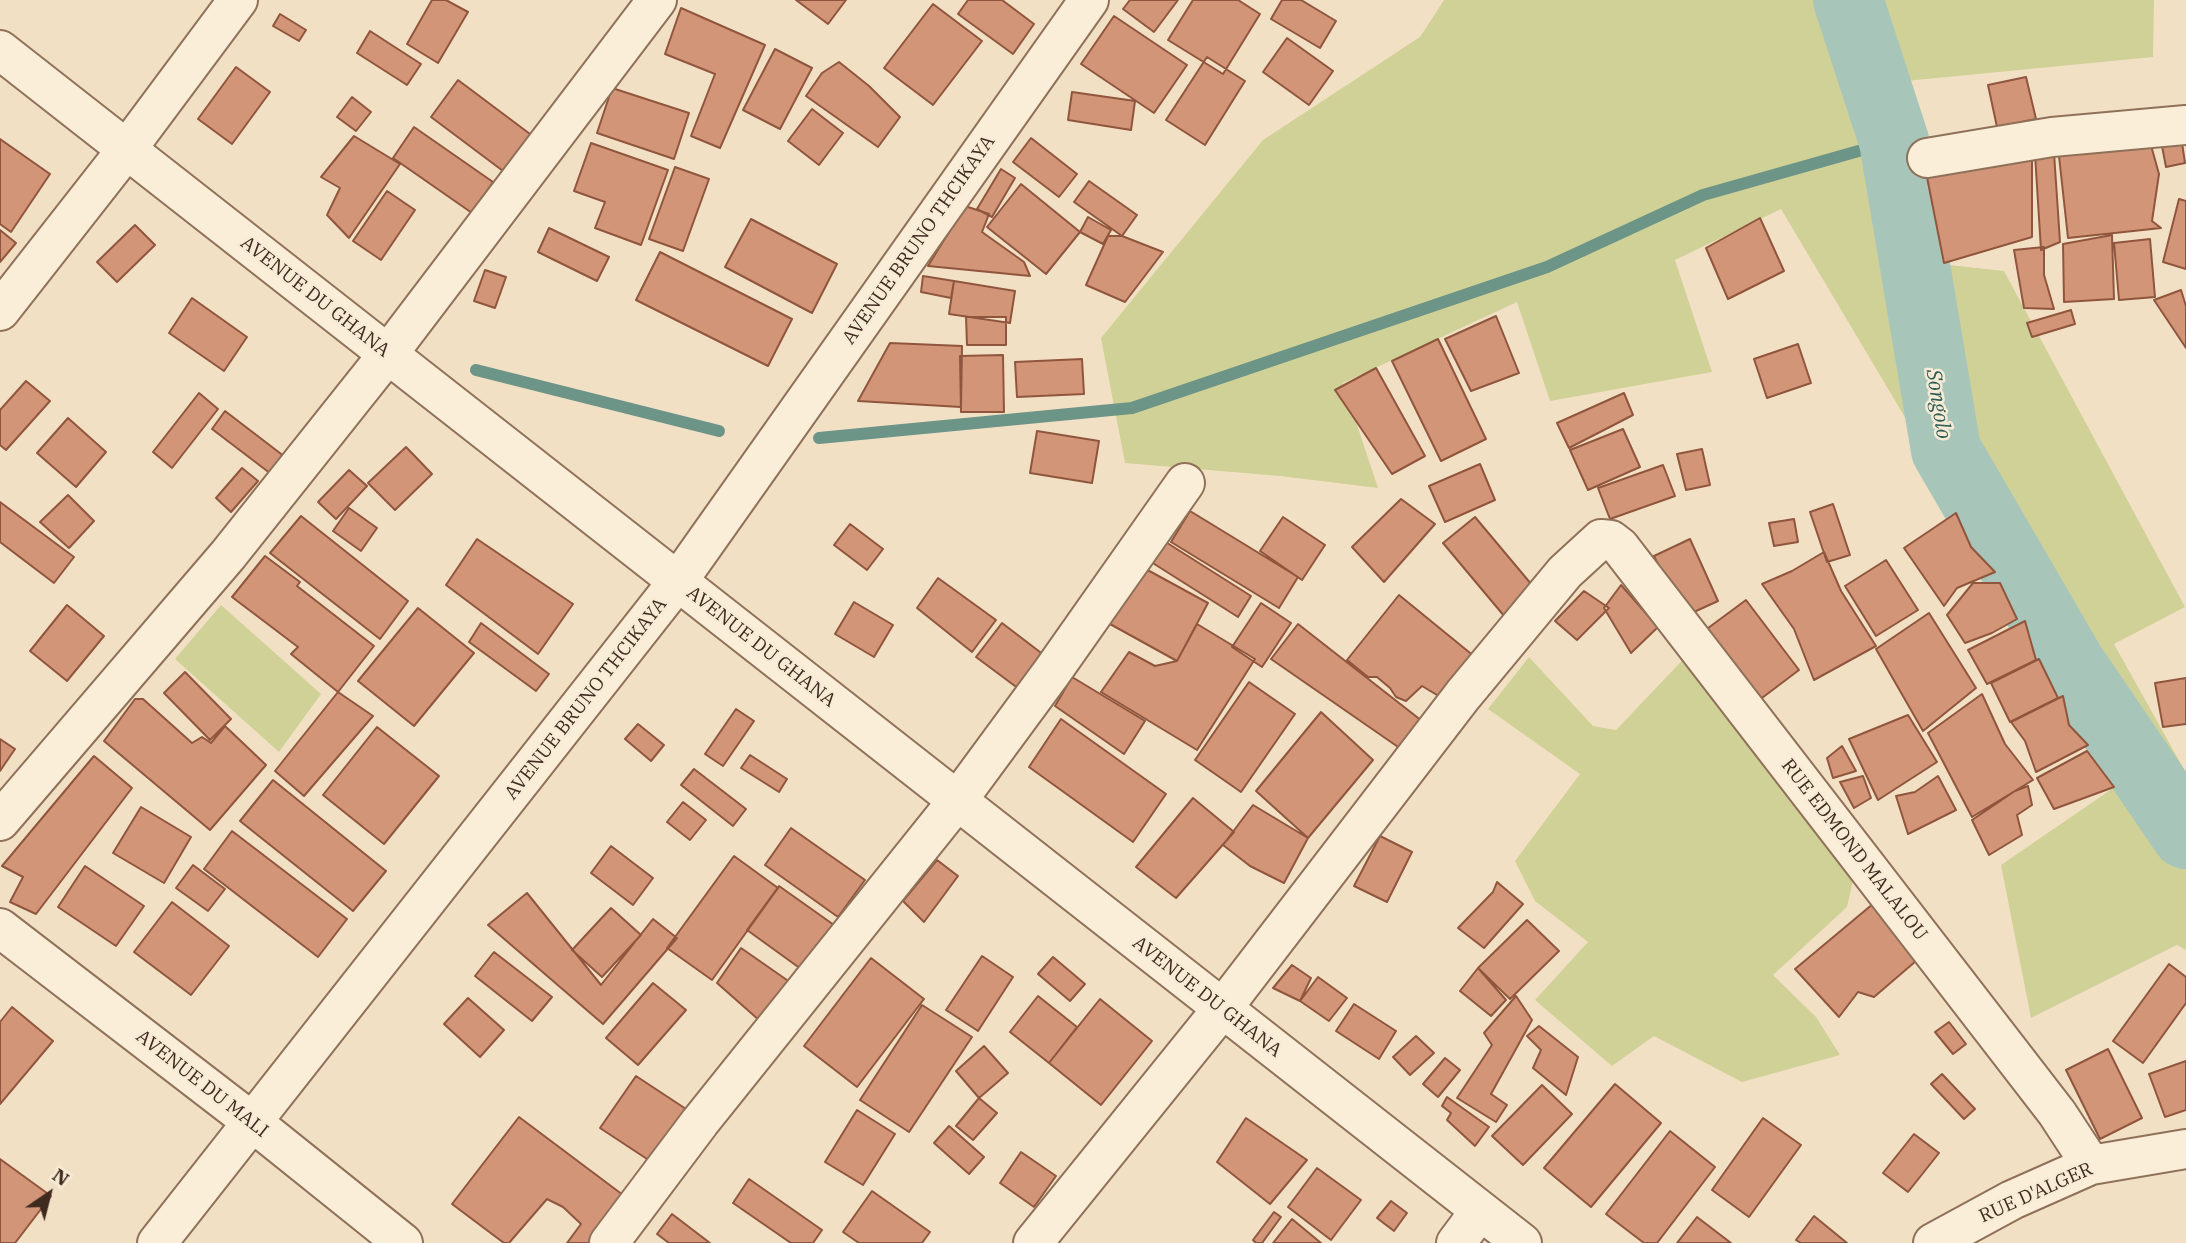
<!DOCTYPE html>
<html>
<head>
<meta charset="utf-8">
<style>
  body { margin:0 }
  #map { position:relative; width:2186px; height:1243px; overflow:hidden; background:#f2e0c5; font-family:"IBM Plex Serif",serif }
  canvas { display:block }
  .north { position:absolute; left:14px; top:1159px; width:70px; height:70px; -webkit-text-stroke:5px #f8ebd5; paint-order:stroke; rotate:35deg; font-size:19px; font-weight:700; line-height:28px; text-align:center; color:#3e2a1e }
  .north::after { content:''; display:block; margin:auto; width:24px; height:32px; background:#3e2a1e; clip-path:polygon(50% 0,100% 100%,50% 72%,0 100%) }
</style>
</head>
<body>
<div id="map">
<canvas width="2186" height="1243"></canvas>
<div class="north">N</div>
</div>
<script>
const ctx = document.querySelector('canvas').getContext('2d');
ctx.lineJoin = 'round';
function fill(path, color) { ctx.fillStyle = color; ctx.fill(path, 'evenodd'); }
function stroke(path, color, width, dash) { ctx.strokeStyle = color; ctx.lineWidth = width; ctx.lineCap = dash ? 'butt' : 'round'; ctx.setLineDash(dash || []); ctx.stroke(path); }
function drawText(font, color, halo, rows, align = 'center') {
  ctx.font = font + ' "IBM Plex Serif",serif'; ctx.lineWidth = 5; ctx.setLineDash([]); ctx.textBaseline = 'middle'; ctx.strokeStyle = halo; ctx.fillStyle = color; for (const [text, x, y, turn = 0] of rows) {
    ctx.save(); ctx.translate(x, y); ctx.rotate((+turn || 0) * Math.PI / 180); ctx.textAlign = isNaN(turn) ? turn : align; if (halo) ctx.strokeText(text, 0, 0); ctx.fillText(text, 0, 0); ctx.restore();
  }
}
const green = new Path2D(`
  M1444 0H2154L2153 57 1906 81 1940 264 2004 271 2185 607 2114 644 2186 773V950L2177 945 2031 1018 2001 865 2122 782 1781 209 1675 260 1712 372 1550 401 1517 302 1343 383 1378 488 1280 476 1125 463 1101 338 1263 140 1420 37Z
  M221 605 321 694 279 752 175 659Z
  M1694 648 1855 871 1847 907 1773 975 1816 1017 1840 1055 1742 1082 1654 1036 1612 1066 1535 1000 1588 942 1535 901 1515 861 1580 774 1488 709 1529 657 1593 726 1616 730Z`);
const stream = new Path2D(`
  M476 370 719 431
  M819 438 1132 408 1547 267 1703 195 1894 141`);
const river = new Path2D(`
  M1848 0 1894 141 1946 450 2071 665 2186 834`);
const building = new Path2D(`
  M432 0H446L468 12 438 63 407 44Z
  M796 0H846L828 24Z
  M968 0H1002L1034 24 1013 54 958 14Z
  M1130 0H1178L1154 32 1123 9Z
  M1193 0H1238L1260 14 1223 74 1168 40Z
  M1282 0H1301L1336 21 1320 48 1271 19Z
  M933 4 982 41 933 105 884 68Z
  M681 8 765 45 720 148 691 136 715 74 665 54Z
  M280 14 306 30 299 41 273 26Z
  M1114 16 1187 65 1154 113 1081 64Z
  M370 31 421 64 407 85 357 53Z
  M1287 38 1333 71 1309 105 1263 72Z
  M775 49 812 68 780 129 743 110Z
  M1207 57 1245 81 1205 145 1166 120Z
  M839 62 869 86 900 117 878 147 806 96 822 73Z
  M236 67 270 92 232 144 198 119Z
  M2026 77 2036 119 1997 127 1988 85Z
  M458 80 534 137 507 174 431 117Z
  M612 88 689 113 674 159 597 133Z
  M1072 92 1135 101 1131 130 1068 120Z
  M352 97 371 112 356 131 337 117Z
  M812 109 843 133 819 165 788 141Z
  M2145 124 2159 174 2152 221 2161 228 2068 238 2059 156 2107 143Z
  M414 127 493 182 472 213 393 158Z
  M354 136 400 164 349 238 327 215 340 188 321 177Z
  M1031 138 1077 174 1059 197 1013 162Z
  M0 139 50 174 11 232 0 224Z
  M591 143 668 170 641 245 595 228 605 202 574 191Z
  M2182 143 2185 163 2166 167 2162 146Z
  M2032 153V237L1944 263 1926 172Z
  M2054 153 2060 242 2041 250 2035 154Z
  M675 167 709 179 683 251 649 239Z
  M1001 169 1015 178 992 217 977 209Z
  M1089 181 1137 215 1122 236 1074 202Z
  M1021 184 1080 232 1046 274 987 227Z
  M387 191 415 210 381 260 353 241Z
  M2179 199 2186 201V269L2163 262Z
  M965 206 989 214 982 232 1024 262 1030 276 928 266Z
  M1088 217 1111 230 1103 244 1080 232Z
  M1760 218 1784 271 1728 299 1706 248Z
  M751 219 837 264 812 313 725 267Z
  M135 225 155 245 117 282 97 262Z
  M549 228 609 257 597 281 538 252Z
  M0 230 16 243 0 262Z
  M2112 235 2114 299 2064 302 2063 244Z
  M1108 236H1122L1163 252 1125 302 1086 285Z
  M2150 239 2155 297 2119 300 2114 243Z
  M2044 247V275L2054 309 2024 308 2014 250Z
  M660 252 792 319 768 366 636 300Z
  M485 270 506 277 495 308 474 301Z
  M923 276 954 281 951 298 921 292Z
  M954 281 1015 291 1010 323 949 314Z
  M2181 290 2186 306V348L2154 300Z
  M192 298 247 337 224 371 169 333Z
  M2071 310 2075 324 2032 337 2027 323Z
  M1496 316 1519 373 1471 391 1445 339Z
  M966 317H1006V345H967Z
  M1438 339 1486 439 1441 461 1392 361Z
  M890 343 962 346 961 407 858 401Z
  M1798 344 1811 383 1767 398 1754 359Z
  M1003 355 1004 412H961L960 356Z
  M1082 359 1084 394 1017 397 1015 362Z
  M1376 368 1425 456 1392 474 1335 390Z
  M26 381 50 401 6 450 0 445V410Z
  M199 393 218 409 172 468 153 452Z
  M1624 393 1633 415 1569 448 1557 423Z
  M225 411 289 460 275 477 212 429Z
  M68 418 106 452 76 487 37 453Z
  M1623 429 1640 467 1588 490 1570 450Z
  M1037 431 1099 441 1092 483 1030 473Z
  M406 447 432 474 395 510 368 483Z
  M1702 449 1710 485 1686 490 1677 454Z
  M1480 464 1495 500 1445 522 1429 486Z
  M1663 465 1675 496 1610 519 1598 488Z
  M242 468 258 481 231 512 216 498Z
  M349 470 367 486 336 519 318 502Z
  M68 495 94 521 69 548 40 522Z
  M1401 499 1435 524 1384 582 1352 547Z
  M0 502 74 557 54 583 0 542Z
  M1833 504 1850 555 1827 562 1810 512Z
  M349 508 377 528 361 551 333 531Z
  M1190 511 1298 577 1279 608 1171 542Z
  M1956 513 1971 547 1995 572 1957 588 1944 606 1904 548Z
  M301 516 408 601 380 639 270 553Z
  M1283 517 1325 545 1302 580 1260 551Z
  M1475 517 1537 591 1505 617 1443 543Z
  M1794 519 1798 542 1774 546 1769 523Z
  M850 524 883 549 867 570 834 545Z
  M477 539 573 604 538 654 446 585Z
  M1161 539 1251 596 1238 617 1148 560Z
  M1690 539 1718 601 1683 617 1654 556Z
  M1824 552 1841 591 1876 646 1814 680 1794 629 1762 584 1792 571Z
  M265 556 300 582 297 586 374 646 338 692 291 654 298 647 232 597Z
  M1886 560 1918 610 1876 636 1845 586Z
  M1142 567 1208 603 1177 661 1110 624Z
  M938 578 996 620 972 652 917 608Z
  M1973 583H2000L2017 619 1992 633 1965 643 1947 615Z
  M1621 585 1658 627 1631 653 1604 608Z
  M1584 591 1609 608 1577 640 1555 621Z
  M1399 595 1475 657 1442 698 1422 686 1406 701 1396 697 1390 688 1377 677H1368L1347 660Z
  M1746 600 1799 670 1754 704 1700 634Z
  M854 602 893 625 874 657 835 634Z
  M1261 603 1291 623 1262 667 1232 647Z
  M67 605 104 636 67 681 30 651Z
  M418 608 474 653 414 726 358 681Z
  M1929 613 1976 688 1923 731 1876 649Z
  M2025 621 2036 660 1987 684 1968 650Z
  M481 623 549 674 536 691 469 642Z
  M1002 623 1057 665 1031 698 976 657Z
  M1197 624 1255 659 1197 750 1101 692 1129 652 1155 666 1177 661Z
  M1298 624 1422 721 1401 749 1271 659Z
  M2039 659 2058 698 2010 722 1991 683Z
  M185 672 231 719 210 740 164 693Z
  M1072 677 1145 721 1124 754 1055 706Z
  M2186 678V724L2163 727 2155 683Z
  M1249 682 1295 714 1241 792 1195 760Z
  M338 692 373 716 304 796 275 771Z
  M1982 694 2005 744 2033 780 1972 817 1928 733Z
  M2063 696 2069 725 2088 745 2036 772 2025 741 2011 722Z
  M135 699H143L192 743 202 737 211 743 225 726 266 765 210 830 104 741Z
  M736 709 754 721 723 766 705 754Z
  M1321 712 1373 760 1308 838 1256 791Z
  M1908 715 1937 762 1878 800 1849 739Z
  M1061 719 1166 794 1133 842 1029 767Z
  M638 724 664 745 651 761 625 739Z
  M377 727 439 776 384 844 323 795Z
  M0 739 15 749 0 771Z
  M1842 746 1856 771 1833 778 1827 758Z
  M2087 751 2114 787 2054 809 2037 778Z
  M750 755 787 779 779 792 741 768Z
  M94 756 132 788 36 914 10 902 23 877 2 866Z
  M694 769 746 809 733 826 681 785Z
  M1863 776 1871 798 1854 808 1840 782Z
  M1938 776 1956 810 1908 834 1896 796 1915 792Z
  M273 780 386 871 353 911 240 821Z
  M2028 786 2032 805 2017 815 2022 835 1989 855 1972 820 2015 791Z
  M1193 798 1234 832 1176 898 1136 867Z
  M683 802 706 820 690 840 667 822Z
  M1253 805 1308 838 1284 883 1250 866 1223 845Z
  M141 807 191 837 164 883 113 853Z
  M791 828 865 880 838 917 765 865Z
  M232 831 347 919 318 957 204 869Z
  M1380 836 1412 852 1387 902 1354 886Z
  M611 846 653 878 633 905 591 873Z
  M734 856 778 888 712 980 667 948Z
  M937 860 958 876 924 922 903 901Z
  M193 865 225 889 208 911 176 888Z
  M85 866 144 906 116 946 58 907Z
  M1497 882 1523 904 1484 948 1458 928 1493 892Z
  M779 886 834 925 801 969 747 930Z
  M527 893 601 985 653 919 677 938 603 1024 488 925Z
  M172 902 229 946 191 995 134 952Z
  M1874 903 1923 955 1874 997 1858 992 1839 1017 1795 969Z
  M611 908 641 935 602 977 572 950Z
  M1527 920 1559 951 1510 999 1478 968Z
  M741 948 797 987 768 1028 717 983Z
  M494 952 552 997 532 1021 475 976Z
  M982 956 1013 977 978 1031 946 1010Z
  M1053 957 1085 984 1070 1001 1038 974Z
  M871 958 924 999 857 1087 804 1046Z
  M2169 964 2186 977V1003L2143 1063 2113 1041Z
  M1292 965 1311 978 1300 1001 1273 988Z
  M1478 968 1506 1000 1491 1016 1460 991Z
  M1318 977 1347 998 1329 1021 1300 1001Z
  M653 983 686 1010 638 1065 606 1038Z
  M1038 996 1077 1027 1049 1063 1010 1032Z
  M1516 996 1532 1020 1491 1094 1507 1105 1496 1122 1457 1098 1492 1045 1484 1033Z
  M468 998 504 1030 480 1057 444 1024Z
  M1100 999 1152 1041 1101 1105 1049 1063Z
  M1354 1004 1396 1031 1379 1059 1336 1031Z
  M922 1005 972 1037 909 1132 860 1100Z
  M12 1007 53 1041 0 1104V1022Z
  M1949 1022 1966 1044 1953 1054 1935 1032Z
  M1539 1026 1578 1057 1566 1095 1533 1068 1541 1050 1527 1036Z
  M1416 1036 1434 1053 1410 1075 1393 1057Z
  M984 1046 1008 1073 979 1098 956 1071Z
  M2108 1049 2142 1118 2100 1139 2066 1070Z
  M1445 1058 1460 1070 1438 1097 1423 1084Z
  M2186 1061V1110L2165 1117 2149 1074Z
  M1942 1074 1975 1109 1964 1119 1931 1084Z
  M636 1076 686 1109 650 1161 600 1128Z
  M1615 1084 1661 1123 1591 1207 1544 1168Z
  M1542 1085 1572 1114 1523 1165 1492 1136Z
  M1447 1097 1489 1127 1475 1146 1447 1120 1451 1113 1442 1106Z
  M979 1098 997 1113 973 1140 956 1126Z
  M857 1110 895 1134 863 1185 825 1162Z
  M519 1117 623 1195 589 1243H567L581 1224 563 1207 547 1199 509 1243H504L452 1204Z
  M1246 1118 1307 1160 1270 1204 1217 1162Z
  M1763 1118 1801 1145 1749 1217 1712 1190Z
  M949 1126 984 1157 969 1174 934 1143Z
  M1670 1131 1715 1167 1657 1243H1644L1606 1214Z
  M1914 1134 1939 1153 1908 1192 1883 1173Z
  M1021 1152 1056 1176 1034 1207 1000 1183Z
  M0 1159 51 1196 15 1243H0Z
  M1317 1168 1361 1200 1331 1240 1288 1207Z
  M749 1179 822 1230 813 1243H791L733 1203Z
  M872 1191 930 1232 922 1243H859L843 1232Z
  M1391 1201 1407 1213 1394 1231 1377 1218Z
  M1274 1212 1281 1217 1262 1243H1256L1253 1240Z
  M672 1214 710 1243H669L657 1234Z
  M1814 1216 1847 1243H1801L1796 1240Z
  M1697 1217 1731 1243H1677Z
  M1292 1219 1321 1243H1273Z`);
const street = new Path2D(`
  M0 50 1522 1243
  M1927 158 2052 137 2186 125
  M0 311 127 149 238 0
  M0 821 228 555 388 354 657 0
  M0 928 251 1121 403 1243
  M157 1243 678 581 1089 0
  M609 1243 700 1122 957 801 1052 672 1185 483
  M1033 1243 1222 1009 1463 695 1565 572 1601 539 1611 540 1620 547 2057 1113 2091 1165
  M1456 1243 1480 1211
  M1933 1243 2012 1200 2091 1165 2186 1149`);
const streetNames = [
  ["AVENUE BRUNO THCIKAYA",919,240,-55],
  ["AVENUE DU GHANA",315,297,38],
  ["AVENUE DU GHANA",761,647,38],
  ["AVENUE BRUNO THCIKAYA",586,699,-52],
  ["RUE EDMOND MALALOU",1854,850,52],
  ["AVENUE DU GHANA",1207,997,38],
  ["AVENUE DU MALI",202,1084,38],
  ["RUE D'ALGER",2036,1193,-24]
];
const waterNames = [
  ["Songolo",1938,404,81]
];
fill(green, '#d0d197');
stroke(stream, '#6c9487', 12);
stroke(river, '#a7c5b9', 70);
fill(building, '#d39578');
stroke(building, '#90563d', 2);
stroke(street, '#8f7159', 42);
stroke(street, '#fbeed9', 38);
drawText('19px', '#3e2a1e', '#f8ebd5', streetNames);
drawText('italic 21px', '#2c5e57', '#f8ebd5', waterNames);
</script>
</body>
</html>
